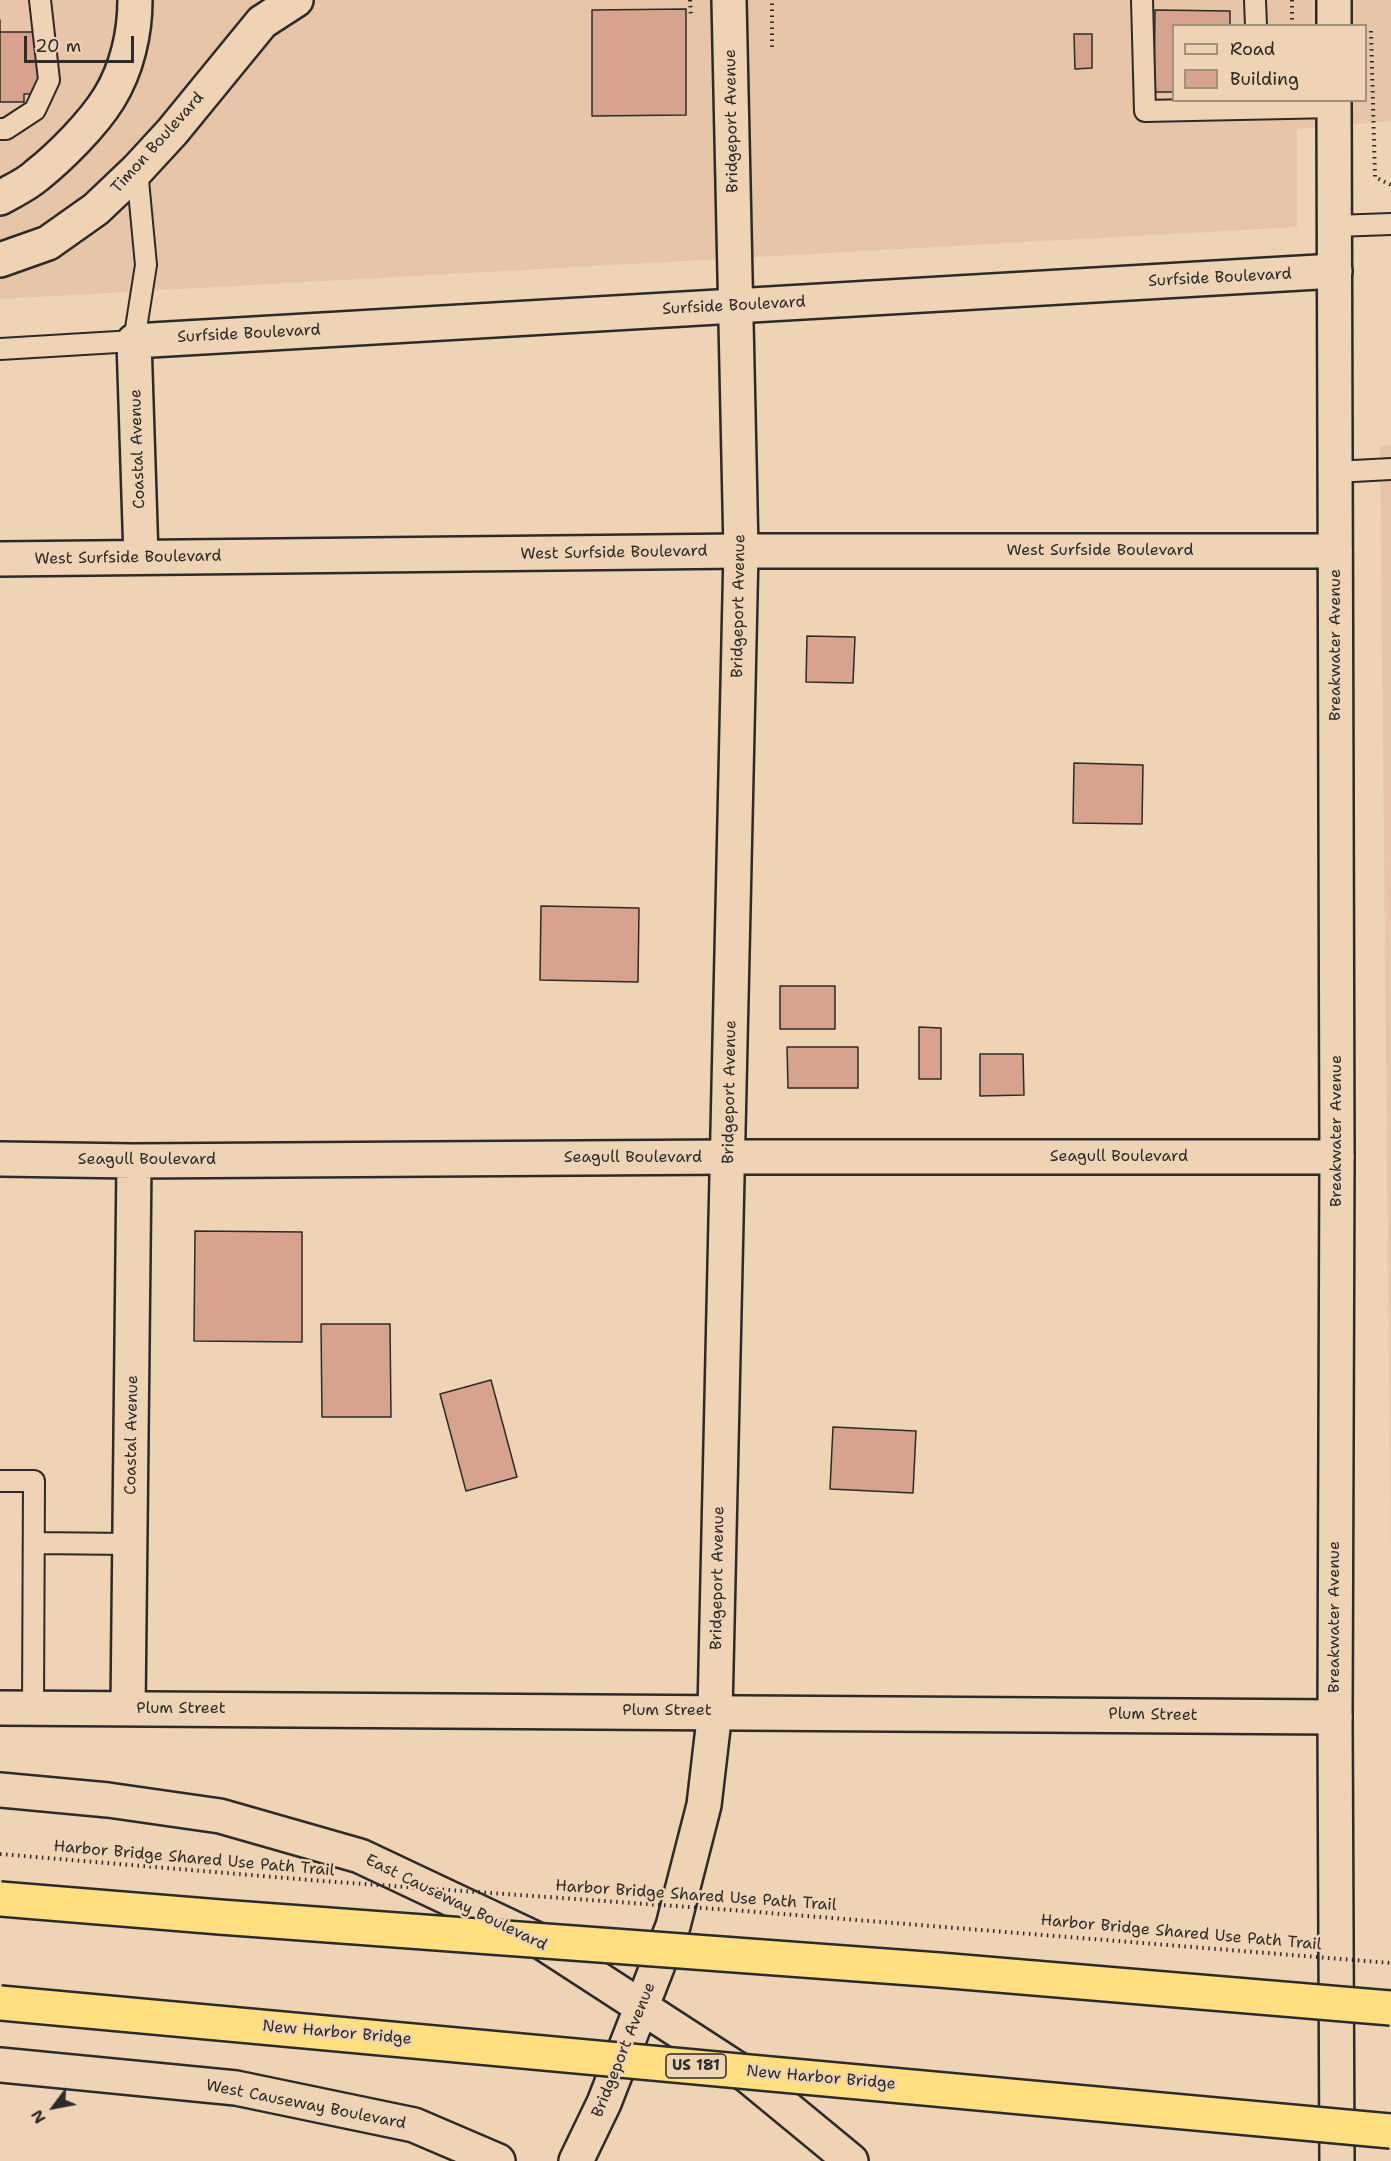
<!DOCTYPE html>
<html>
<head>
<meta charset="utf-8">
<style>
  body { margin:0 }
  #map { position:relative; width:1391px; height:2161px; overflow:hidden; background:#eed3b5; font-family:"Shantell Sans",sans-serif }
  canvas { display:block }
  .legend { position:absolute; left:1172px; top:24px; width:195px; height:78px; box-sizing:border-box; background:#eed3b5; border:2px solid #a0907e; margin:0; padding:8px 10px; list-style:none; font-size:18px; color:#2b2b2b }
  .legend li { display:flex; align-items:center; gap:12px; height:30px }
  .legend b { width:30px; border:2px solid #a0907e }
  .north { position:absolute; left:24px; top:2077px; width:60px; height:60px; -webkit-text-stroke:4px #eed3b5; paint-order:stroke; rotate:238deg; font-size:16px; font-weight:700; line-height:24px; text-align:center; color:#2b2b2b }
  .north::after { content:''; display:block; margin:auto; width:21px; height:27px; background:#2b2b2b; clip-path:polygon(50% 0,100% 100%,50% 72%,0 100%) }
  .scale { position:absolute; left:24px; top:36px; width:110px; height:27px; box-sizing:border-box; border:3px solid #2b2b2b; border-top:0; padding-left:8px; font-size:18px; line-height:21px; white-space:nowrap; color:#2b2b2b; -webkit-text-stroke:4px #eed3b5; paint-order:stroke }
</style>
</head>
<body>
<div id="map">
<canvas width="1391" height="2161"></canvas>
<ul class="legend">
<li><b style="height:8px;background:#eed3b5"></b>Road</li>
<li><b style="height:16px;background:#d8a38e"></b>Building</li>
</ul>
<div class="north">N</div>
<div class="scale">20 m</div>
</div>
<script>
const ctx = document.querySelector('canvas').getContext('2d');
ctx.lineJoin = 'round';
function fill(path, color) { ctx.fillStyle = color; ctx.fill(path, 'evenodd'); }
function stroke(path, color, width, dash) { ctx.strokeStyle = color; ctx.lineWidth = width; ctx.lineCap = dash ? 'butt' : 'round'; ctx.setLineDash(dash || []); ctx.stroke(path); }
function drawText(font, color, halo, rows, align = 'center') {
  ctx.font = font + ' "Shantell Sans",sans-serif'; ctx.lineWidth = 5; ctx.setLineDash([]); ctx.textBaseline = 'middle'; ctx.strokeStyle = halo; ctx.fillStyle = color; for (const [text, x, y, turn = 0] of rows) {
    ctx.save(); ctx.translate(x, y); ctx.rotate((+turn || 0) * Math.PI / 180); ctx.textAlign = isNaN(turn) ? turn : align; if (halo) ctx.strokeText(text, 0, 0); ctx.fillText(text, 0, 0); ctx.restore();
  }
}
const built = new Path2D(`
  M0 0H1391V121L1297 129V227L0 299ZM1174 26H1366V100H1174Z
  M1391 445V1559L1380 446Z`);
const building = new Path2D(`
  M686 9V115L592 116V10Z
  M1155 10 1230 11V26H1174V92H1154Z
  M0 20V32H40V94H24V102H0Z
  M1074 34H1092V68L1075 69Z
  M807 636 855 637 853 683 806 682Z
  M1074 763 1143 765 1142 824 1073 823Z
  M541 906 639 908 638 982 540 980Z
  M780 986H835V1029H780Z
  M919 1027 941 1028V1079H919Z
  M787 1047H858V1088H788Z
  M980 1054H1023L1024 1095 980 1096Z
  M195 1231 302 1232V1342L194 1341Z
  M321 1324H390L391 1417H322Z
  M491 1380 517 1477 466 1491 440 1394Z
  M833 1427 916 1431 913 1493 830 1489Z`);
const path = new Path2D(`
  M690 0 691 17
  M1292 0V26
  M1371 31 1375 177 1391 185
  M772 47V0`);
const lane = new Path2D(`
  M1142 0 1145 111 1335 107
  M1255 0 1256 26
  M0 129H6L35 110 49 80 40 0
  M1335 226 1391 224
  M0 349 134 341 146 265 137 170
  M1335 472 1391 469
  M0 1481H34L33 1708
  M34 1543 130 1544`);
const street = new Path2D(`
  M141 557 134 341 1335 271
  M0 559 741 551H1335
  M0 1159 134 1161 729 1157H1337
  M0 1708 1335 1717
  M128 1709 134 1161`);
const secondary = new Path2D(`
  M1334 0V26
  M1334 100 1337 1157 1335 1717 1337 2161
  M0 198C12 191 26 185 36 176 60 157 93 124 109 98 127 69 135 33 135 0
  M0 260 48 243 96 209 137 170 172 132 262 22 296 0
  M0 1790 108 1800 220 1816 360 1856 540 1941 748 2076 851 2161
  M0 2065 236 2088 414 2125 498 2161
  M576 2161 604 2103 673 1926 704 1805 715 1711 741 551 729 0`);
const pathBridge = new Path2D(`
  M0 1854 322 1881 745 1911 1391 1963`);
const highwayBridge = new Path2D(`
  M0 1899 220 1917 939 1970 1391 2008
  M0 2003 1391 2131`);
const shields = [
  [696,2066,60]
];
const shieldNames = [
  ["US 181",696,2066]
];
const streetNames = [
  ["Bridgeport Avenue",732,121,-91],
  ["Timon Boulevard",158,143,-48],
  ["Surfside Boulevard",1220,278,-3],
  ["Surfside Boulevard",734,306,-3],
  ["Surfside Boulevard",249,334,-3],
  ["Coastal Avenue",138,449,-92],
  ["West Surfside Boulevard",1100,551],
  ["West Surfside Boulevard",614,553,-1],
  ["West Surfside Boulevard",128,558,-1],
  ["Bridgeport Avenue",739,606,-89],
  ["Breakwater Avenue",1336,645,-90],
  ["Bridgeport Avenue",730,1092,-89],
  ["Breakwater Avenue",1337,1131,-90],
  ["Seagull Boulevard",1119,1157],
  ["Seagull Boulevard",633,1158],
  ["Seagull Boulevard",147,1160],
  ["Coastal Avenue",132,1435,-89],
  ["Bridgeport Avenue",718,1578,-89],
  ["Breakwater Avenue",1335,1617,-90],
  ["Plum Street",181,1709],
  ["Plum Street",667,1711],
  ["Plum Street",1153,1715,1],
  ["Harbor Bridge Shared Use Path Trail",194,1859,5],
  ["Harbor Bridge Shared Use Path Trail",696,1896,4],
  ["East Causeway Boulevard",456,1903,26],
  ["Harbor Bridge Shared Use Path Trail",1181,1933,5],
  ["New Harbor Bridge",337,2033,5],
  ["Bridgeport Avenue",624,2050,-68],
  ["New Harbor Bridge",821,2078,5],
  ["West Causeway Boulevard",306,2105,11]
];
fill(built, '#e7c5a9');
fill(building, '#d8a38e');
stroke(building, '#2b2b2b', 1.5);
stroke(lane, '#2b2b2b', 24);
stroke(street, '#2b2b2b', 38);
stroke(secondary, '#2b2b2b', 38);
stroke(path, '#2b2b2b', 4, [1.5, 4.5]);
stroke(lane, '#eed3b5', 20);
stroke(street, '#eed3b5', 33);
stroke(secondary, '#eed3b5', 33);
stroke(highwayBridge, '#2b2b2b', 38, []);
stroke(pathBridge, '#2b2b2b', 4, [1.5, 4.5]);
stroke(highwayBridge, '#ffdf80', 33);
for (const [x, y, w] of shields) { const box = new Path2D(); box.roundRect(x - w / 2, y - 12, w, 24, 4.5); ctx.fillStyle = '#eed3b5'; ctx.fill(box); stroke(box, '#2b2b2b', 1.5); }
drawText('bold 15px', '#2b2b2b', null, shieldNames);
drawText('16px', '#2b2b2b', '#eed3b5', streetNames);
</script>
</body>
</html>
